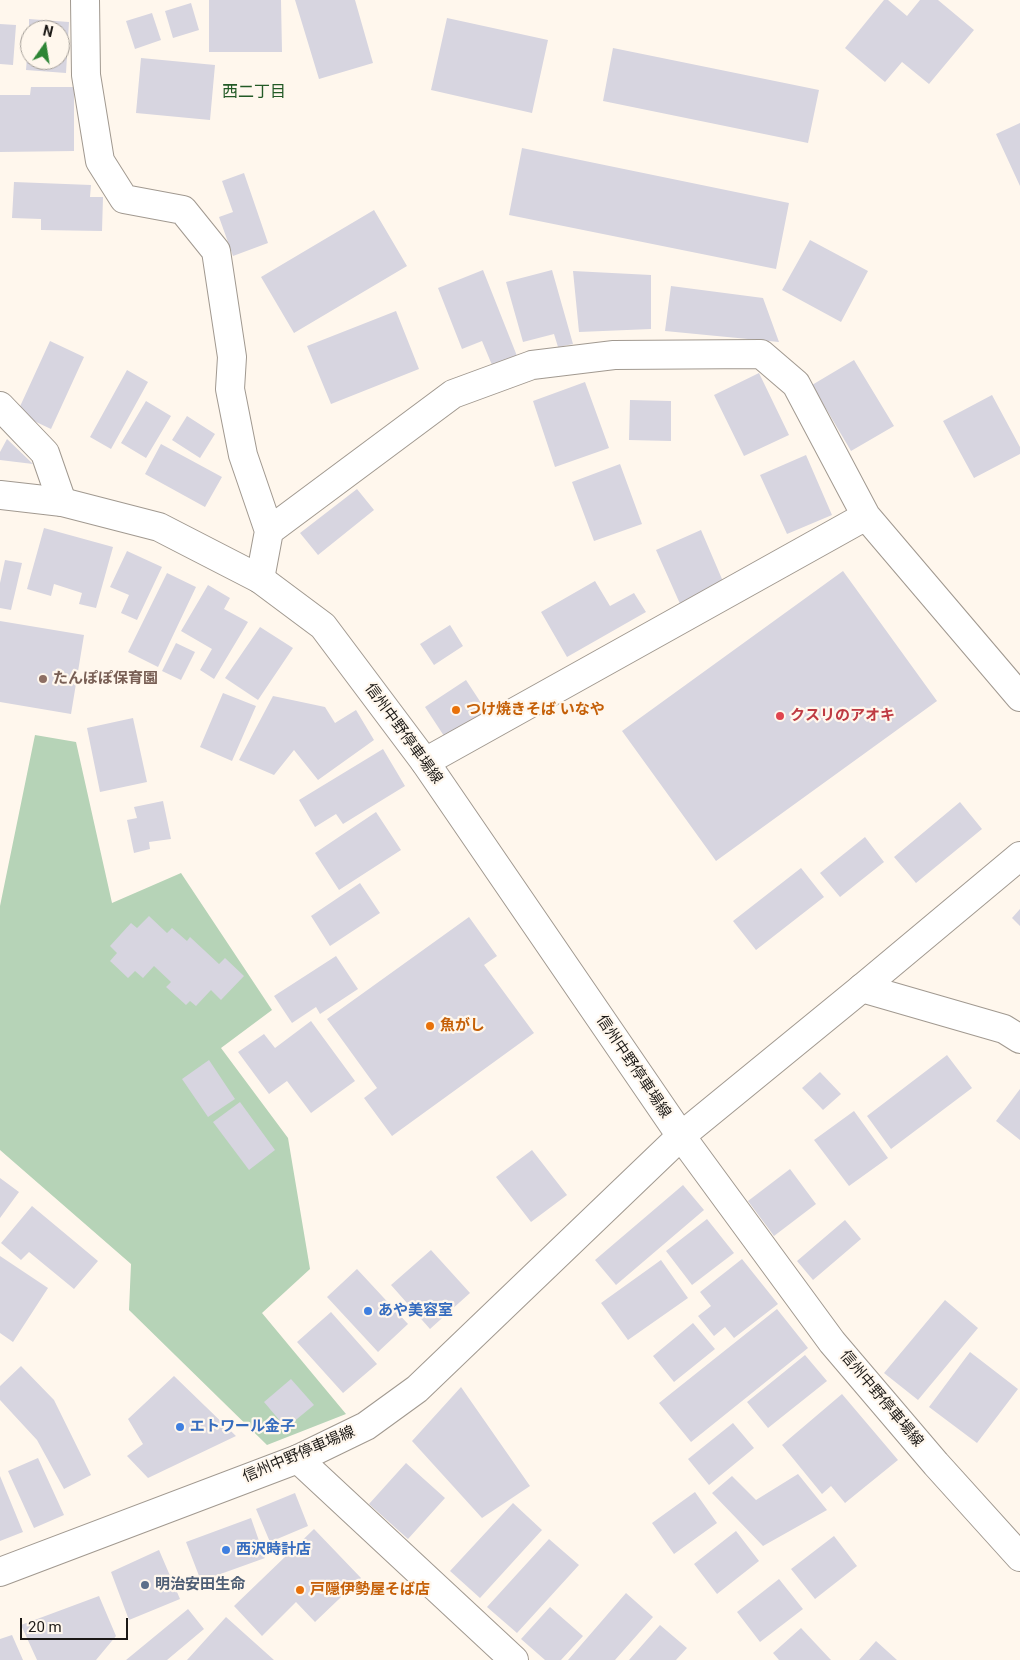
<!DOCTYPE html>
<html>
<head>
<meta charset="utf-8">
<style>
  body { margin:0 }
  #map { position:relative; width:1020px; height:1660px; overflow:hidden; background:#fff7ed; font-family:Roboto,sans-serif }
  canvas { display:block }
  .north { position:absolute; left:20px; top:20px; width:50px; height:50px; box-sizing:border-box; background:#fff7ed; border:1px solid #a49e97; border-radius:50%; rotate:13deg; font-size:14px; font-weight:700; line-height:20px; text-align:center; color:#1c1916 }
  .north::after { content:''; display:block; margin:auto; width:18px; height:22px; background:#2d8535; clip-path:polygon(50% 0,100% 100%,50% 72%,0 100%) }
  .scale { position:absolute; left:20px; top:1618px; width:108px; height:22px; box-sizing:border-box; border:2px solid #1c1916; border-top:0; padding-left:6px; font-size:15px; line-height:18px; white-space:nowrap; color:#1c1916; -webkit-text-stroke:4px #fff7ed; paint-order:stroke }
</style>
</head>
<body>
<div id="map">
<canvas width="1020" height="1660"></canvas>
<div class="north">N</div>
<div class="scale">20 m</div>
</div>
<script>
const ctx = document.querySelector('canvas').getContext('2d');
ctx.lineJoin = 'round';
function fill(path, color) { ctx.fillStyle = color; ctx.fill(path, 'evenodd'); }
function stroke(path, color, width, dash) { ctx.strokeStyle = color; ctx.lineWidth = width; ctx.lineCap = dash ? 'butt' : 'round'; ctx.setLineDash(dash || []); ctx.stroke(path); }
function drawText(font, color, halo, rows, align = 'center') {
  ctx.font = font + ' Roboto,"Noto Sans JP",sans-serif'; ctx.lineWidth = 4.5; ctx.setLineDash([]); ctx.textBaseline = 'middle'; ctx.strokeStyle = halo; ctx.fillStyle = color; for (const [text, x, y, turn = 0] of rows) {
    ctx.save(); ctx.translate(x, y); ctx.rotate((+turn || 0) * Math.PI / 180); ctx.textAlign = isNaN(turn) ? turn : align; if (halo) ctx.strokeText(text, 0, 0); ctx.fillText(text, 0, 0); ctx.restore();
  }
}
const green = new Path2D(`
  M35 735 76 742 112 903 181 873 272 1010 221 1048 288 1138 310 1269 262 1313 346 1414 267 1445 129 1310 131 1264 0 1150V906Z`);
const building = new Path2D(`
  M209 0H281L282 52H209Z
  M295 0H355L373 63 319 79Z
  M884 0H888L907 16 920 0H938L974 30 929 84 902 62 885 82 845 48Z
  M191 3 199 30 173 38 165 11Z
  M152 13 161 40 135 49 126 21Z
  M447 18 548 40 532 113 431 90Z
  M29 19 69 22 66 73 26 70 29 31H30V60H60V30H29Z
  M0 24 16 25 13 65 0 64Z
  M613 48 819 90 808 143 603 101Z
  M141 58 215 65 210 120 136 113Z
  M31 87H74V151L0 152V95H30Z
  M1020 123V186L996 134Z
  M522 148 789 203 776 269 509 215Z
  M244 173 268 243 233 256 219 217 233 212 222 181Z
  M14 182 91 185 90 197H103L102 231 41 230V219L12 218Z
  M374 210 407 266 294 333 261 277Z
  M810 240 868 271 841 322 782 290Z
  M483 270 517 356 492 365 482 341 462 349 438 288Z
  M552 270 573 344 558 347 554 334 523 342 506 282Z
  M573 271 651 275V329L579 332Z
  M671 286 763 298 779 342 665 331Z
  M396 311 419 369 331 404 307 346Z
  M50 341 84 357 51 429 17 413Z
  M854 360 894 426 851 451 812 385Z
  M127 370 148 382 111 449 90 437Z
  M759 373 789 435 744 456 714 395Z
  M585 382 609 448 555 467 533 401Z
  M992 395 1020 447V454L974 478 943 421Z
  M630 400 671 401V441L629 440Z
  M146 401 171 416 146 458 121 443Z
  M187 416 215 434 200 458 172 440Z
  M7 439 33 464 0 460V452Z
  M161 444 222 477 205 507 145 474Z
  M806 455 832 515 787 534 760 475Z
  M620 464 642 524 594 541 572 482Z
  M357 489 374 510 318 555 300 533Z
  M44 528 113 547 96 608 79 604 82 593 54 584 51 596 27 589Z
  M701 530 725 586 681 606 656 550Z
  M127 551 162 567 137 620 121 613 129 595 110 587Z
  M5 560 22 563 11 610 0 608V583Z
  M843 571 937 701 716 861 622 731Z
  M167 573 196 587 158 667 128 652Z
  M595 581 610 606 634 593 646 612 567 657 541 612Z
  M208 585 230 598 224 609 248 622 214 679 200 670 212 649 181 631Z
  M0 621 84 635 71 714 0 702Z
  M450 625 463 646 434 665 420 644Z
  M260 627 293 648 258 700 225 678Z
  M176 643 195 652 181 680 162 671Z
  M466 680 487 712 446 739 425 707Z
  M223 693 256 706 232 761 200 747Z
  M273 696 325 707 335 723 356 710 374 740 318 780 294 750 274 775 239 760Z
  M133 718 147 782 100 792 87 728Z
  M383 749 405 786 343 824 336 814 315 827 299 800Z
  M163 801 171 839 149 842 150 849 134 853 127 820 137 818 134 807Z
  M960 802 982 829 916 883 894 857Z
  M376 812 401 850 339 890 315 853Z
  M865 837 884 862 840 897 820 873Z
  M801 868 824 897 756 950 733 921Z
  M360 883 380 913 330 946 311 916Z
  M1020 909V926L1012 918Z
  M149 916 167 933 172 928 187 941 190 937 219 964 225 958 244 976 221 1000 211 990 196 1006 190 1001 186 1005 166 987 171 982 154 966 143 978 135 971 128 978 110 961 117 953 110 946 131 923 137 928Z
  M469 917 497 956 484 965 534 1033 392 1136 364 1098 377 1088 327 1019Z
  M336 956 358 989 320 1014 316 1007 292 1023 274 996Z
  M311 1021 355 1081 311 1113 287 1081 269 1094 238 1052 264 1034 275 1048Z
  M947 1055 972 1088 891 1149 867 1116Z
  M209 1060 235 1099 208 1117 182 1079Z
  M820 1072 841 1094 823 1110 802 1088Z
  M1020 1089V1140L996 1121Z
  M240 1102 275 1150 249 1170 213 1122Z
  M854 1111 888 1158 849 1186 814 1140Z
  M532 1150 567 1195 531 1222 496 1177Z
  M790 1169 816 1204 774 1236 748 1201Z
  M0 1178 19 1192 0 1218Z
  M683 1185 704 1210 616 1285 595 1260Z
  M32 1206 98 1261 74 1289 29 1252 21 1260 1 1243Z
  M707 1219 734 1253 692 1285 666 1251Z
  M845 1220 861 1239 813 1280 797 1261Z
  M431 1250 470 1293 430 1329 391 1285Z
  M0 1256 48 1288 13 1342 0 1333Z
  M742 1259 778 1304 734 1338 725 1327 714 1336 698 1316 711 1306 700 1292Z
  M661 1260 688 1298 628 1340 601 1303Z
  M357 1269 408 1324 378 1352 327 1297Z
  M945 1300 978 1328 918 1400 884 1373Z
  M777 1309 808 1348 691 1442 659 1403Z
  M331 1312 377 1364 343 1393 297 1342Z
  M693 1323 715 1349 674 1382 653 1356Z
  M970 1352 1018 1389 977 1443 929 1407Z
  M805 1355 827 1381 768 1428 747 1402Z
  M21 1366 54 1400 91 1475 64 1489 37 1440 0 1400V1386Z
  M174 1376 236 1436 148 1478 127 1456 143 1444 128 1419Z
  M291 1379 314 1405 286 1428 264 1402Z
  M461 1387 530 1486 482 1518 412 1441Z
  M842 1394 898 1460 845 1503 831 1486 822 1494 782 1445Z
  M733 1423 754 1448 709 1485 688 1459Z
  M38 1458 64 1515 34 1528 8 1471Z
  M406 1463 445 1498 408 1539 369 1504Z
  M798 1474 827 1510 763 1546 712 1493 732 1476 756 1500Z
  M0 1476 23 1532 0 1541Z
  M695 1492 717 1523 674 1554 652 1523Z
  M295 1493 308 1526 270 1542 256 1509Z
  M513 1503 542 1530 480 1598 450 1571Z
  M251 1518 265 1558 201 1581 186 1542Z
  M314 1529 361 1578 315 1622 296 1602 262 1636 234 1606Z
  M736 1531 759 1561 717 1594 694 1564Z
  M834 1536 857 1566 815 1599 791 1569Z
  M549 1539 579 1565 517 1633 487 1607Z
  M159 1550 180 1599 129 1620 111 1572Z
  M779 1579 803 1609 760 1642 737 1612Z
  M626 1593 653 1617 615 1660H568Z
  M99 1596 116 1636 96 1660H37L21 1625Z
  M550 1607 583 1636 561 1660H545L521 1639Z
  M188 1609 204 1629 167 1660H126Z
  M226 1617 274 1660H187Z
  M660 1625 687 1648 676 1660H629Z
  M801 1628 831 1660H779L773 1653Z
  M12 1635 23 1660H0V1639Z
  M876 1641 897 1660H859Z`);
const street = new Path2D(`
  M85 0 86 75 100 161 124 199 183 210 216 251 232 357 230 389 243 455 269 531 260 579
  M0 406 45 453 62 502
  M269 531 453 394 532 365 614 355 761 354 796 384 866 516 1020 697
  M425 762 866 516
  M862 988 1004 1029 1020 1039
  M298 1459 514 1660`);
const secondary = new Path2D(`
  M0 495 62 502 159 527 260 579 323 626 425 762 681 1136 832 1342 936 1464 1020 1557
  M0 1572 298 1459 366 1426 417 1389 681 1136 862 988 1020 856`);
const markers = [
  [43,679,5,"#8d6e63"],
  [456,710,5,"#e8710a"],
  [780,716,5,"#e0444e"],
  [430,1026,5,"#e8710a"],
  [368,1311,5,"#3f7fe0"],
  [180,1427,5,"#3f7fe0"],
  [226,1550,5,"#3f7fe0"],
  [145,1585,5,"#5c6f8a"],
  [300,1590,5,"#e8710a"]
];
const educationNames = [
  ["たんぽぽ保育園",53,679]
];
const foodNames = [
  ["つけ焼きそば いなや",466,710],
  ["魚がし",440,1026],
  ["戸隠伊勢屋そば店",310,1590]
];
const healthNames = [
  ["クスリのアオキ",790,716]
];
const streetNames = [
  ["信州中野停車場線",403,734,54],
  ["信州中野停車場線",633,1067,56],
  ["信州中野停車場線",881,1399,50],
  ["信州中野停車場線",299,1455,-23]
];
const shopNames = [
  ["あや美容室",378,1311],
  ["エトワール金子",190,1427],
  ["西沢時計店",236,1550]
];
const serviceNames = [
  ["明治安田生命",155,1585]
];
const neighbourhoodNames = [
  ["西二丁目",254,93]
];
fill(green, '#b6d3b7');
fill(building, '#d7d5e0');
stroke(street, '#a19990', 30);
stroke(secondary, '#a19990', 30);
stroke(street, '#fff', 28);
stroke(secondary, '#fff', 28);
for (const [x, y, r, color] of markers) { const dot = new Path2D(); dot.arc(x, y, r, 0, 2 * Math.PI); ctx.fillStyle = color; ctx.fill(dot); stroke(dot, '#fff7ed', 2); }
drawText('bold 15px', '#785e54', '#fff7ed', educationNames, 'left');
drawText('bold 15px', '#c56008', '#fff7ed', foodNames, 'left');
drawText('bold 15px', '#be3a42', '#fff7ed', healthNames, 'left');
drawText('15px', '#1c1916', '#fff7ed', streetNames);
drawText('bold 15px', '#366cbe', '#fff7ed', shopNames, 'left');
drawText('bold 15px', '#4e5e75', '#fff7ed', serviceNames, 'left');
drawText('16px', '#235a26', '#fff7ed', neighbourhoodNames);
</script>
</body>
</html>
